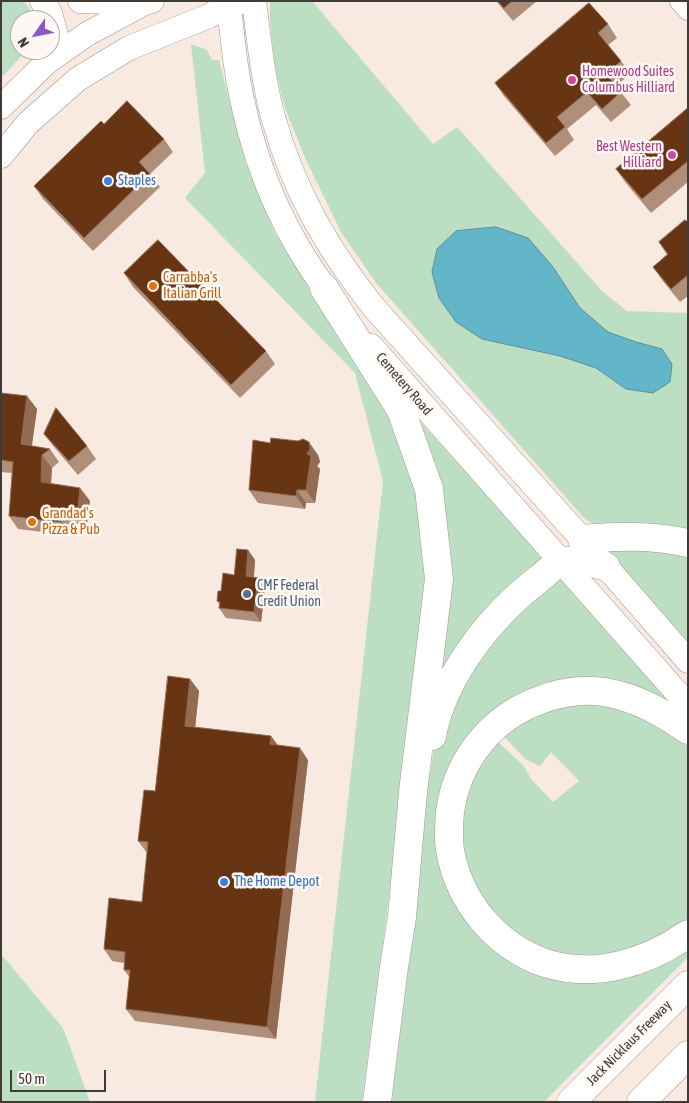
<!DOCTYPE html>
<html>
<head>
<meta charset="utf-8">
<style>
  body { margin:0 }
  #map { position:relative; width:689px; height:1103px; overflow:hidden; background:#f8e9e1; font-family:"Asap Condensed",sans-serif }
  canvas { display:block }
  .frame { position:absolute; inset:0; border:2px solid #413b38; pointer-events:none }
  .north { position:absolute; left:10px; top:10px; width:50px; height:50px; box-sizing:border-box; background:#fef8f5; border:1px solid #b2aca9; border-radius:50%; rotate:237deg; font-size:14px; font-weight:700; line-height:20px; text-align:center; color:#413b38 }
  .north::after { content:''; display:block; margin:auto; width:18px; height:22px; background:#8e56ce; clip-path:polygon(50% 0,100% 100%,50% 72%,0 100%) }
  .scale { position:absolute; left:10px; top:1070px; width:96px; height:22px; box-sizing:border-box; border:2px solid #413b38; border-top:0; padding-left:6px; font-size:15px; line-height:18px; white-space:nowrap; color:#413b38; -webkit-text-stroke:4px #fef8f5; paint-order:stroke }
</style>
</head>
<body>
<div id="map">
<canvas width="689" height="1103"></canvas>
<div class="frame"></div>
<div class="north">N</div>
<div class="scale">50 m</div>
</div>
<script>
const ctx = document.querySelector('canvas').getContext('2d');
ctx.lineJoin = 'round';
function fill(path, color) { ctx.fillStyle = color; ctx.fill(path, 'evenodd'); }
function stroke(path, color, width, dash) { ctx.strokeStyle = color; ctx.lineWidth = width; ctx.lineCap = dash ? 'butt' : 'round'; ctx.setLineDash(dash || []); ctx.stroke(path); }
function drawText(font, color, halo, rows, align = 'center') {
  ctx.font = font + ' "Asap Condensed",sans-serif'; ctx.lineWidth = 5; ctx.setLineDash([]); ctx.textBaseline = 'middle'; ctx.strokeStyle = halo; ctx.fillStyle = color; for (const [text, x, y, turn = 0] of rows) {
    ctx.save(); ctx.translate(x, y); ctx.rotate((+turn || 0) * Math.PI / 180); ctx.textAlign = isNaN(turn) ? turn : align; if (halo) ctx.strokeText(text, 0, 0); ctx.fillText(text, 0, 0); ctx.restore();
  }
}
const green = new Path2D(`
  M1 1H23L30 9 34 20H20V50H27L1 78Z
  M270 1H312L433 144 457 127 603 292 627 311 688 313V532L655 524 598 526 585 519 377 284 341 232 306 160 285 108 275 69 270 22Z
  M191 44 207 50 212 60H219L246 164 275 233 316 299 384 394 424 504 426 617 362 1102H315L383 481 355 373 185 198 205 173Z
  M415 416 547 561 429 715 442 572Z
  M607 549 688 552V643L623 569Z
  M560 577 678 711 573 684 466 749 456 894 557 974 688 941V957L544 1102H382L422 821 437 731 475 651Z
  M601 701 639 713 673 732 688 745V921L637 952 572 962 502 928 462 865 457 830 468 777 498 742 524 766 531 779 553 802 579 781 551 752 540 766 525 759 503 735 540 709Z
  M1 954 63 1028 90 1102H1Z`);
const water = new Path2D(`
  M496 227 528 238 553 267 580 308 608 332 636 342 662 349 672 364 670 382 653 393 626 389 596 368 560 356 482 339 456 322 439 298 432 272 437 249 456 231Z`);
const minor = new Path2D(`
  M679 1 688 11`);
const major = new Path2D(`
  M42 1 50 13 56 35 47 62
  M80 1 144 3
  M229 1C229 15 232 29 233 43 244 140 275 225 336 303
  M254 1C259 40 263 80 273 117 294 192 328 250 376 310L582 539 688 661
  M1 107 47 62 87 34 145 3 152 1
  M1 156 28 123 78 79 129 48 209 16 229 4 242 2
  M371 346 688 705`);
const highway = new Path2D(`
  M324 288 401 410 429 489 439 579 413 792 402 917 394 967 377 1102
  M582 539C619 536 651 535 688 543
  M688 730C665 714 641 700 614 694 591 688 564 691 543 699 492 716 457 760 450 812 449 825 448 838 450 850 459 902 496 946 545 963 595 979 646 963 688 934
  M432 736C443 676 491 615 540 578 546 573 554 565 561 562 575 557 593 563 606 567
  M571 1102 688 985
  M641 1102 688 1055`);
const wall = new Path2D(`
  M496 1H537L513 21Z
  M608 24 617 38 608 45 621 61 630 74 616 86 631 105 611 122 596 105 567 129 574 140 555 156 504 96 495 83Z
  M688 108V182L651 213 625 182 616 169Z
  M104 124 164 139 173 152 150 174 160 187 93 251 43 199 34 186Z
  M688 222V296L680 302 662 280 653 267 667 255 659 242Z
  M124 273 266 351 275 364 240 398 133 287Z
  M1 393 27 396 37 409 32 446 50 449 59 462 52 468 51 484 80 488 90 501 86 531 68 530V535L18 529 9 516 12 473 1 472Z
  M44 434 87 446 96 459 78 475 54 447Z
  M270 443 318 455 320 462 317 466 320 469 315 503H306L305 509 258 503 249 490Z
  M248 550 255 560 254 577 258 578 265 588 261 622 226 618 219 608 220 605 217 601 221 591 234 575Z
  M190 679 199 691 195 727 271 736 277 745 308 760 276 1039 135 1021 126 1009 130 978 124 970V963L112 961 104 949 142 902 147 853 138 841 155 791Z`);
const shadedWall = new Path2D(`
  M27 396 37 409 30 457 21 444Z
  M309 442 318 455 320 462 317 466 320 469 315 503 306 490 307 454Z
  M42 455 52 468 50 495 41 482Z
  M80 488 90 501 86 531 77 518Z
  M297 490 306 503 305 509 296 496Z
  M58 517 68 530V535L59 522Z
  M248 550 255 560 253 586 246 576Z
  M258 578 265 588 261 622 254 612Z
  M190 679 199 691 194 738 185 726Z
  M271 736 280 748 270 744Z
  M300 748 308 760 276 1039 267 1027Z`);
const building = new Path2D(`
  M498 1H512L504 8Z
  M589 3 608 24 598 33 621 61 606 74 621 92 602 109 587 92 557 117 565 127 546 143 495 83Z
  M127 101 164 139 139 162 150 174 84 238 34 186 101 121 104 124Z
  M688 108V161L642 199 616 169Z
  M685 220 688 222V275L671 289 653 267 668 254 659 242Z
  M158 240 266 351 231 385 124 273Z
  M1 393 27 396 21 444 50 449 42 455 41 482 80 488 77 518 58 517 59 522 9 516 13 462 1 460Z
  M56 408 87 446 69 461 44 434Z
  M271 438 298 441 303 439 309 442 310 449 307 454 311 456 306 490H297L296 496 249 490 253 440 270 443Z
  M237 549 248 550 246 576 258 578 254 612 219 608 220 602 217 601 218 591H221L223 573 234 575Z
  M168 676 190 679 185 726 271 736 270 744 300 748 267 1027 126 1009 130 970H124L125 952 104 949 109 898 142 902 148 842 138 841 144 790 155 791Z`);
const markers = [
  [572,80,5,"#d1479c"],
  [672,155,5,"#d1479c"],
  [108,181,5,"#3f7fe0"],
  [153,286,5,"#e8710a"],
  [32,522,5,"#e8710a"],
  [247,594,5,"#5c6f8a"],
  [224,882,5,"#3f7fe0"]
];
const hotelNames = [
  ["Homewood Suites",582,72],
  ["Columbus Hilliard",582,88],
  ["Best Western",662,147,"right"],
  ["Hilliard",662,163,"right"]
];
const shopNames = [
  ["Staples",118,181],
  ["The Home Depot",234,882]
];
const foodNames = [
  ["Carrabba's",163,278],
  ["Italian Grill",163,294],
  ["Grandad's",42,514],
  ["Pizza & Pub",42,530]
];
const streetNames = [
  ["Cemetery Road",404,384,49],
  ["Jack Nicklaus Freeway",629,1043,-45]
];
const serviceNames = [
  ["CMF Federal",257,586],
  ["Credit Union",257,602]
];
fill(green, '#bcdec2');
fill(water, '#63b5c8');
stroke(water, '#59909d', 1);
stroke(minor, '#a4968f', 20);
stroke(major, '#a4968f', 25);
stroke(highway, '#a4968f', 29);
stroke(minor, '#fff', 19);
stroke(major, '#fff', 24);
stroke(highway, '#fff', 28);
fill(wall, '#b08f7a');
fill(shadedWall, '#926b52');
fill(building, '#673514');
stroke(building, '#926b52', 1);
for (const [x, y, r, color] of markers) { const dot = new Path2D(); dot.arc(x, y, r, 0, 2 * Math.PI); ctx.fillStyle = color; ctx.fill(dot); stroke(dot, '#fef8f5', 2); }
drawText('14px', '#b23c85', '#fef8f5', hotelNames, 'left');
drawText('14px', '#366cbe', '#fef8f5', shopNames, 'left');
drawText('14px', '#c56008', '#fef8f5', foodNames, 'left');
drawText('14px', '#413b38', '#fef8f5', streetNames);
drawText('14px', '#4e5e75', '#fef8f5', serviceNames, 'left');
</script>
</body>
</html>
